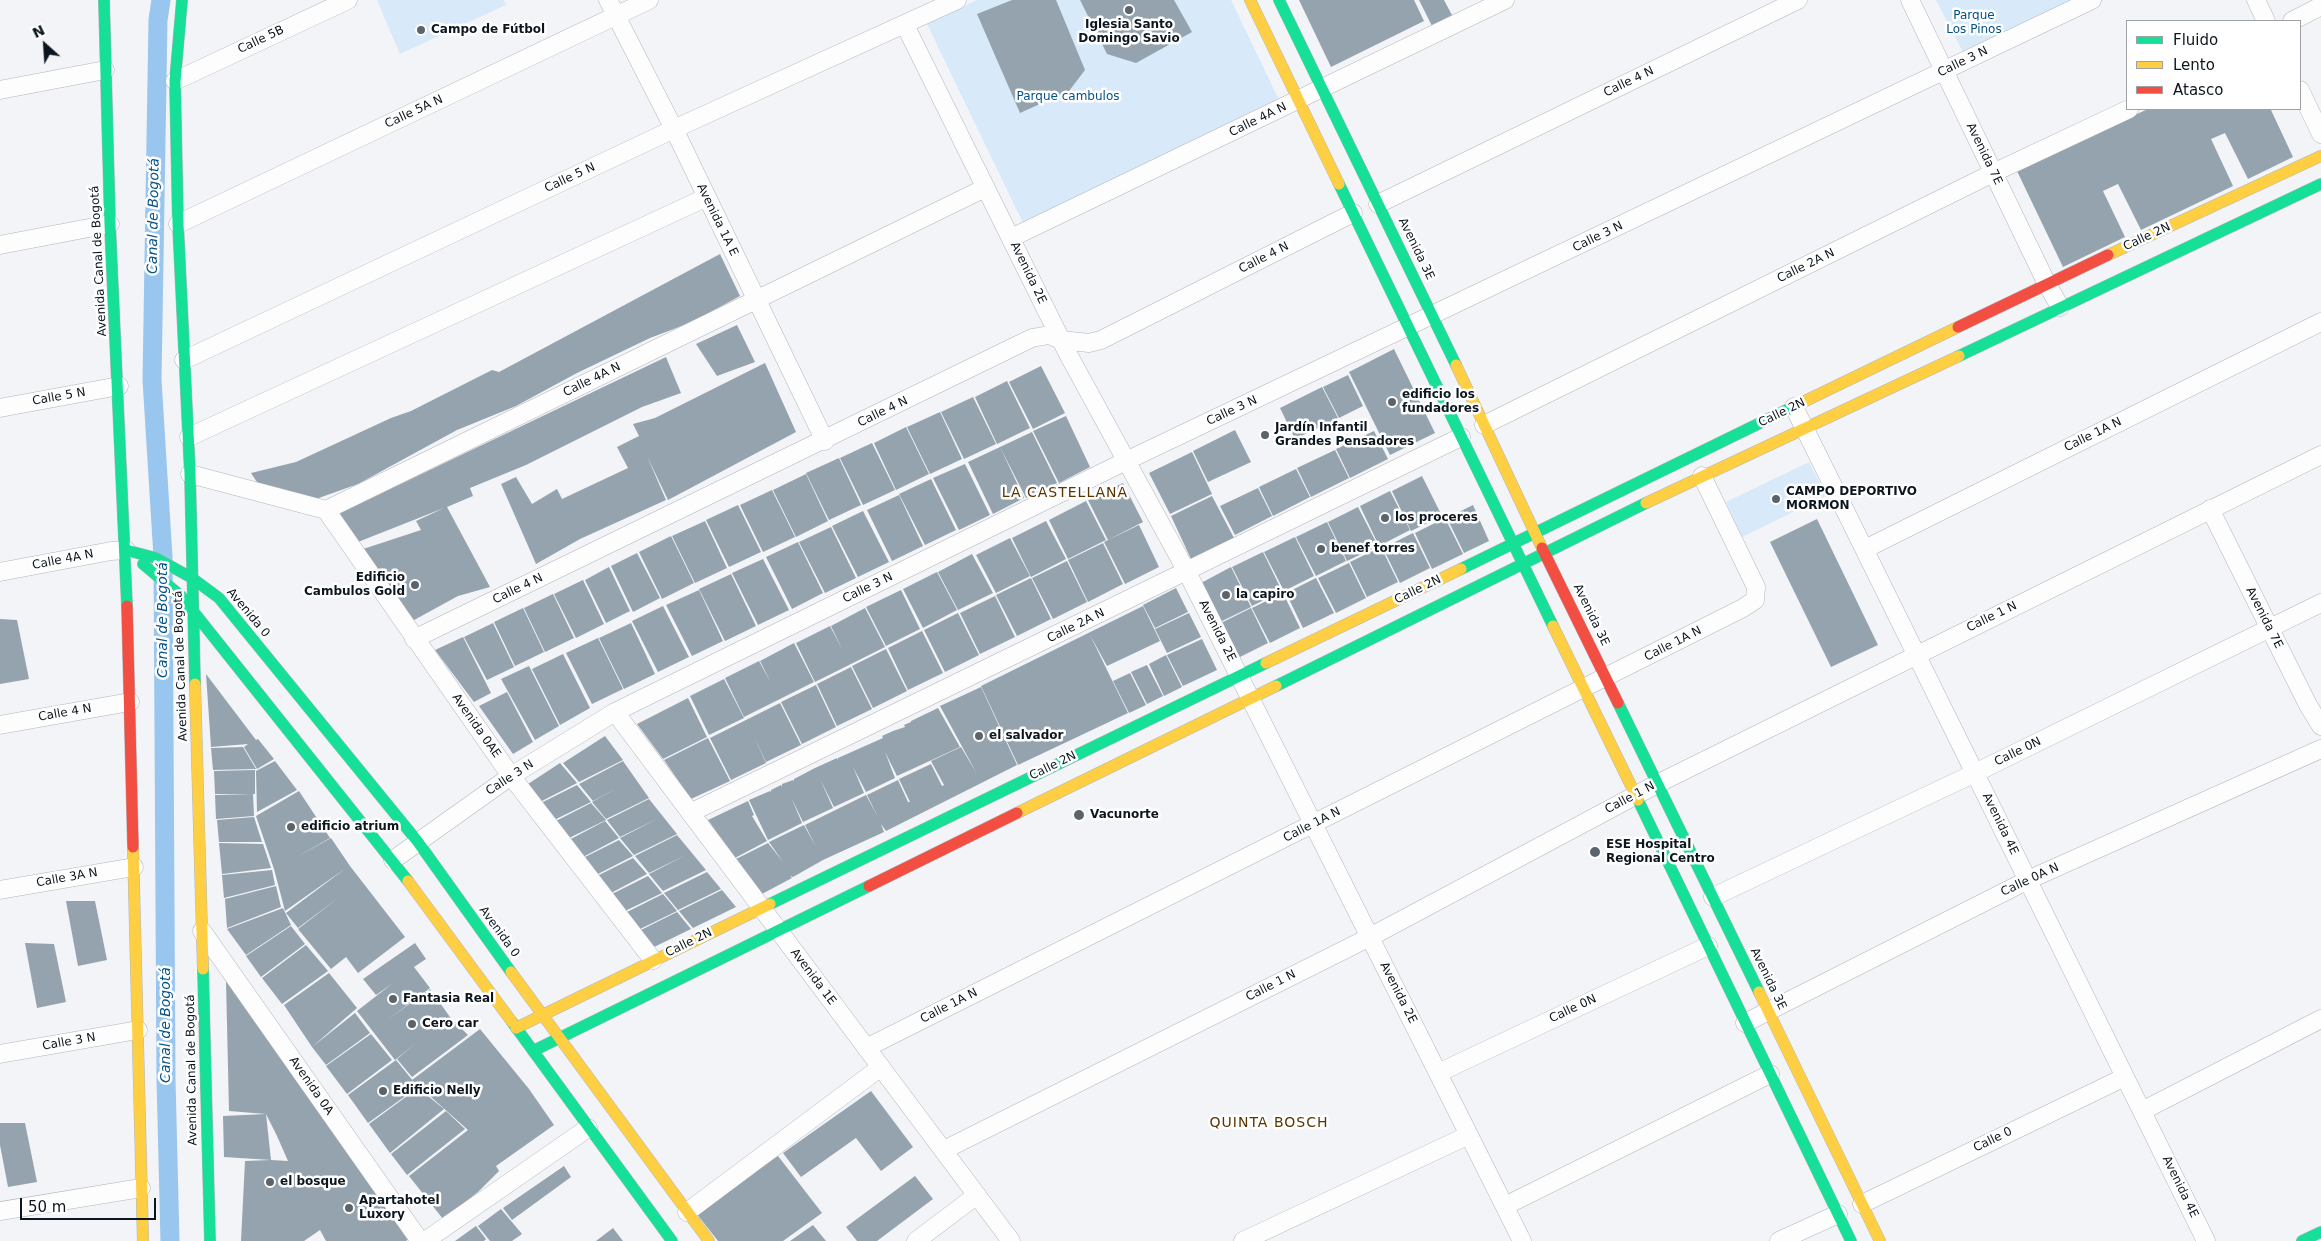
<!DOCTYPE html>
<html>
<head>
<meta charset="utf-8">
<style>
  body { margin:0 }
  #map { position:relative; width:2321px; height:1241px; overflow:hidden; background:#f2f4f7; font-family:"DejaVu Sans",sans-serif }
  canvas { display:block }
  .legend { position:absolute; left:2126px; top:20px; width:175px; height:90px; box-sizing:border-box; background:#fff; border:1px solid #9ea2a5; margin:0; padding:6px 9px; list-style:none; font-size:15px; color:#0c161f }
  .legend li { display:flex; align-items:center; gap:10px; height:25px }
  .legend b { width:25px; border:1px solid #9ea2a5 }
  .north { position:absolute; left:20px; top:20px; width:50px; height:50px; -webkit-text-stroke:4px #fff; paint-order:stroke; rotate:334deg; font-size:14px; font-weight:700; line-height:20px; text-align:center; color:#0c161f }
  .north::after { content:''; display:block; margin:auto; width:18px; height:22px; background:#0c161f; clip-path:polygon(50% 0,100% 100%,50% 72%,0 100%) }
  .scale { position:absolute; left:20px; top:1198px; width:136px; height:22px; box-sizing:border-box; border:2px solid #0c161f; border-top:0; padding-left:6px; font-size:15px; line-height:18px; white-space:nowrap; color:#0c161f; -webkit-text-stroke:4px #fff; paint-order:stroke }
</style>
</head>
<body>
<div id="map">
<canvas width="2321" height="1241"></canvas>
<ul class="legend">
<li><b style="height:6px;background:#16e098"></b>Fluido</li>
<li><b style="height:6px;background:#ffcf43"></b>Lento</li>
<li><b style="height:6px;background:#f24e42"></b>Atasco</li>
</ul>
<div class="north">N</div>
<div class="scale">50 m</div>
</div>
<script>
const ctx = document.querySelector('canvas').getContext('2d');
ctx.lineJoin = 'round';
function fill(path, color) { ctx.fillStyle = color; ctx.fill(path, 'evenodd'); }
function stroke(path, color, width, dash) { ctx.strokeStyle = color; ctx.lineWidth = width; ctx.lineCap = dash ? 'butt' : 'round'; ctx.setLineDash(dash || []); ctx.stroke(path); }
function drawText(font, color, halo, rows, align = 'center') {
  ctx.font = font + ' "DejaVu Sans",sans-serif'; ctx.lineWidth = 5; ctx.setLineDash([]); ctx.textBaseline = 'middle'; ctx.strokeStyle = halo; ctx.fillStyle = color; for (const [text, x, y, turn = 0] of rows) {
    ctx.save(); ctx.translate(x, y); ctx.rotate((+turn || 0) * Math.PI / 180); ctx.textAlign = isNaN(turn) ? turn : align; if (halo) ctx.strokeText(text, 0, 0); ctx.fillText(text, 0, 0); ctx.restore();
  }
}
const green = new Path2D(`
  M377 0H504L506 5 400 54Z
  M977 0H1231L1280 102 1024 225 927 24Z
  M1936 0H2075L1964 54Z
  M1809 462 1826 496 1742 537 1726 502Z`);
const canal = new Path2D(`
  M161 0 158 20 152 380 163 557 166 1079 170 1241`);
const building = new Path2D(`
  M1012 0H1056L1085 70 1069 91 1020 113 977 14Z
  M1080 0H1174L1192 32 1136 63 1107 54Z
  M1299 0H1414L1424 21 1331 67Z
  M1419 0H1444L1454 19 1434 30Z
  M2148 109H2274L2271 110 2293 157 2248 179 2225 133 2211 139 2233 186 2141 230 2118 184 2105 190 2103 191 2125 237 2063 267 2016 169Z
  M720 254 740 296 692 322 650 338 577 373 516 406 457 430 358 484 316 499 261 488 251 473 296 462 391 418 411 411 492 370 499 372Z
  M737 325 755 362 717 376 696 344Z
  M1394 349 1435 433 1390 455 1349 372Z
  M666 357 681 393 642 407 526 465 470 488 473 496 447 507 490 587 458 596 405 625 354 552 421 530 416 521 444 508 358 542 338 514Z
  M765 363 796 432 668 500 647 456 666 500 580 539 536 564 501 484 516 477 532 504 557 489 562 499 628 468 617 447 639 436 633 424 655 418Z
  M1041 366 1065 413 1033 429 1009 382Z
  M1348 375 1363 406 1339 418 1323 387Z
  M1007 381 1030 428 997 444 975 397Z
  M1322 387 1338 418 1295 439 1280 408Z
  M973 397 996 444 964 459 941 412Z
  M940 412 962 459 930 474 907 427Z
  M1066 416 1090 467 1059 483 1033 431Z
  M906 427 929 474 896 490 874 443Z
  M1235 430 1251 462 1208 482 1193 451Z
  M1374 431 1388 459 1350 478 1336 449Z
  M1032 432 1057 483 1026 498 1000 447Z
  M872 443 895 490 863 505 840 458Z
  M1000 447 1024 498 993 514 968 462Z
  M1335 450 1349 478 1311 497 1297 468Z
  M1192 452 1212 494 1170 514 1149 473Z
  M839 458 861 505 829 520 806 473Z
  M965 464 990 515 959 530 933 478Z
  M1296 469 1310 497 1273 516 1259 487Z
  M806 474 828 521 796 537 773 490Z
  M1422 476 1442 516 1411 531 1392 491Z
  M931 479 956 530 925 545 899 494Z
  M1123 483 1143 522 1108 540 1088 500Z
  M1258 488 1272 516 1235 535 1220 506Z
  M772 490 795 537 763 552 740 505Z
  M1390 491 1410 530 1379 546 1360 506Z
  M899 495 923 546 892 561 867 510Z
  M1212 496 1234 538 1191 559 1171 516Z
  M1086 501 1106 540 1068 559 1049 520Z
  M738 505 761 552 729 567 706 520Z
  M1473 505 1489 541 1464 553 1447 518Z
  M1358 507 1378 546 1347 561 1328 522Z
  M863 511 889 562 858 577 832 526Z
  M1445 518 1463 554 1432 569 1415 533Z
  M1817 519 1878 645 1831 667 1770 542Z
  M705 521 727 568 695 583 672 536Z
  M1046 521 1066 559 1031 577 1012 538Z
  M1327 522 1346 561 1316 576 1296 537Z
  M1139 525 1159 567 1125 584 1104 542Z
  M831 527 856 578 825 593 799 542Z
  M1413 533 1430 568 1400 583 1383 548Z
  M671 536 694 583 662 599 639 552Z
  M1295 537 1314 576 1284 591 1264 552Z
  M1010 538 1030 576 996 593 976 555Z
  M798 542 823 593 792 609 766 557Z
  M1103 543 1123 584 1088 602 1068 560Z
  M1381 547 1398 582 1367 597 1350 562Z
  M1263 552 1282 591 1252 606 1232 567Z
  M637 553 660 598 633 612 611 566Z
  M972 554 993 593 958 610 938 572Z
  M763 559 789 610 758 625 732 573Z
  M1067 561 1087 602 1053 619 1032 578Z
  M1349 563 1366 598 1336 613 1318 578Z
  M609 567 630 611 606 623 585 580Z
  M1231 567 1251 607 1220 622 1201 583Z
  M937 572 957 610 923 628 903 589Z
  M731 574 756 626 725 641 699 589Z
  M1031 578 1051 619 1017 636 996 595Z
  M1316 578 1334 613 1303 628 1286 593Z
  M583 580 604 624 576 638 554 594Z
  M1176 588 1188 612 1155 628 1143 605Z
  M699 590 723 641 692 656 666 605Z
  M901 590 920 629 886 646 866 607Z
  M1283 593 1300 628 1270 643 1252 608Z
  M553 594 574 638 545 652 524 608Z
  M995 596 1015 637 980 654 960 613Z
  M663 606 689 657 658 672 632 621Z
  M1143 606 1160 641 1107 666 1090 635 1128 713 1018 765 981 686Z
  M523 608 544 652 515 666 494 622Z
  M865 608 885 647 815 682 796 643 830 626 842 649 831 626Z
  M1251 608 1268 643 1238 658 1221 623Z
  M958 613 979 655 945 672 924 630Z
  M1189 613 1201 637 1167 653 1155 629Z
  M0 619 17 620 29 679 0 684Z
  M493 623 514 667 487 680 464 637Z
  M631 623 655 674 624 689 599 638Z
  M922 631 943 673 908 690 888 648Z
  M463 637 491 693 474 702 435 650Z
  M598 638 623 689 592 704 566 653Z
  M1202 639 1217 670 1183 686 1167 655Z
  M794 643 814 682 744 717 725 678 759 661 771 683 760 661Z
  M886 649 907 691 873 708 852 666Z
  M563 654 590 708 560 725 532 669Z
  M1166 655 1182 687 1164 696 1149 664Z
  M1147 665 1163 696 1147 704 1131 672Z
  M529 666 559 726 535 740 501 679Z
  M851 667 872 709 837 726 817 684Z
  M1130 673 1146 705 1129 713 1113 681Z
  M206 674 256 740 258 739 274 759 257 769 244 747 248 744 211 747Z
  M724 679 744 718 709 735 690 696Z
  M816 685 836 727 802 744 781 702Z
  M981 687 1017 765 886 831 881 824 884 832 823 860 793 877 790 876 792 878 760 895 736 859 768 843 783 862 769 842 804 825 816 847 805 825 866 795 878 817 867 795 898 780 908 802H910L899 779 931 764 942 786 944 785 931 761 961 747 977 774 940 706Z
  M507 692 533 742 513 754 479 706Z
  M688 698 707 737 663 759 637 724Z
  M780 703 801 745 766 762 754 736 766 763 731 780 710 738Z
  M938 708 960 747 897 776 885 752 895 778 866 792 853 767 864 793 834 807 820 779 833 808 803 822 791 797 802 823 768 840 749 800 770 791 771 792V790L781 785 782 787V784L793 780 794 781V779L815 768 816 770 815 768 837 758 838 760V758L883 738 882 736 893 731 905 727 904 725 911 722V721Z
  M605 736 623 760 579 782 563 763Z
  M708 738 730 781 691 799 664 760Z
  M243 747 256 769 213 770 211 748Z
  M275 761 297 790 257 812 256 771Z
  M623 761 649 798 606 819 592 802 617 788 593 801 579 784Z
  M560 763 577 783 538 803 525 786Z
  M255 770V794H215L214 771Z
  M577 785 591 802 552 821 539 804Z
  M299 791 330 838 295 858 331 838 350 866 405 937 358 973 346 957 331 969 298 929 338 898 298 928 286 913 346 868 285 911 274 869 256 816Z
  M253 794 254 816 216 819 215 795Z
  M649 799 677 834 634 855 620 838 657 819 620 837 607 820Z
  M748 801 754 815 752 816 767 841 735 858 708 820Z
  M591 803 606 820 567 839 554 822Z
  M254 817 262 842H219L217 820Z
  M605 821 619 838 581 858 567 841Z
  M677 835 706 870 663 891 649 874 686 855 649 873 635 856Z
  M619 840 633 856 594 876 581 859Z
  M219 843 263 844 271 868 222 874Z
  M633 858 647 874 609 894 595 877Z
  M272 870 275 885 224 898 222 875Z
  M707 872 721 889 678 910 664 893Z
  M648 876 662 893 623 912 610 895Z
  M276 886 281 907 227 928 225 899Z
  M722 890 736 907 693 928 679 911Z
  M663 894 677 911 638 930 625 913Z
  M66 901H95L107 960 78 966Z
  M283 908 291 925 246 955 227 929Z
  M677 912 691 929 652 948 639 931Z
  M291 926 305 944 261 977 246 956Z
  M25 943 54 944 66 1002 37 1008Z
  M415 943 426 959 414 967 430 988 386 1021 430 989 450 1017 468 1035 412 1077 397 1059 416 1043 395 1060 357 1011 393 983 376 995 363 979Z
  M306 945 328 971 282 1004 262 978Z
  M329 973 357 1008 312 1047 284 1005Z
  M226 981 412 1237 406 1241H326L320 1230 304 1241H241L245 1161 271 1160 224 1157 223 1116 266 1114 229 1111ZM266 1114 277 1136 288 1161 271 1160Z
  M355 1013 370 1033 326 1065 312 1047Z
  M480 1029 529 1089 554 1125 496 1166 499 1171 478 1192 443 1219 409 1176 468 1130 412 1080Z
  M371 1034 392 1060 347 1094 326 1066Z
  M396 1060 418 1087 368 1123 348 1095Z
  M418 1088 444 1109 390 1153 369 1124Z
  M871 1091 913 1147 881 1171 856 1138 801 1177 783 1153Z
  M446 1111 465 1129 407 1175 391 1154Z
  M0 1123H25L37 1182 8 1187 0 1145Z
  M778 1156 822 1213 783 1241H718L696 1213Z
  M564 1166 571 1177 512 1220 503 1208Z
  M915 1176 933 1199 877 1241H857L846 1227Z
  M501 1209 522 1234 512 1241H490L478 1226Z
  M813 1225 826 1241H790Z
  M476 1226 486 1239 484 1241H455Z
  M613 1228 623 1241H596Z`);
const street = new Path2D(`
  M608 0 674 129 825 441
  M1910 0 2047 284 2060 307
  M2256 0 2266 21
  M2292 21 2321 6
  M905 25 1068 354 1187 572 1522 1241
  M175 81 348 0
  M0 90 105 70
  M2300 90 2321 134
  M1378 204 1798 0
  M178 224 649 0
  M1011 238 1505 0
  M0 245 110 224
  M184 360 674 129 957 0
  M1794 407 2206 1241
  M0 408 119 386
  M1484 425 1993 173 2129 109
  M189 437 705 198
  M190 474 326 510 985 188
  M2210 509 2308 705 2321 726
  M326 510 511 776 653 960
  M1865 549 2321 322
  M0 572 111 551 126 550
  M414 639 1032 338 1049 335 1061 340 1089 343 1101 340 1353 213
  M615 712 1011 1241
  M0 725 130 702
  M690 813 1461 437
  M393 860 511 776 615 712 1126 461 2092 0
  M0 890 134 867
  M1713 897 1975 773 2321 603
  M202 931 420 1241
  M1745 1023 2028 880 2321 749
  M866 1048 1743 608 1755 600 1756 587 1702 476
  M0 1054 138 1030
  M1438 1073 1708 946
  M2142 1111 2321 1019
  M944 1150 1370 937 1657 784 2321 455
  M1862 1204 2125 1077
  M1505 1206 1770 1074
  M0 1211 141 1188
  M687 1212 881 1067
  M425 1241 588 1128
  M916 1241 977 1195
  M1243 1241 1469 1135
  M1779 1241 1838 1214`);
const fast = new Path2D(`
  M104 0 110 224 127 606
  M182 0 175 81 178 224 190 474 195 684
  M1279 0 1456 365
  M1339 184 1553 626
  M1959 356 2321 184
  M126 550 156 558 192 578 219 598 418 842 511 972
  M143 564 181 596 408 881
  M1461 569 1801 403
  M1276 686 1646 503
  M1618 703 1759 992
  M1638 800 1851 1241
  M770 904 1266 663
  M203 969 210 1241
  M512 1022 672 1241
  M533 1051 869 886
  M2302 1241 2321 1232`);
const slow = new Path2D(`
  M1250 0 1339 184
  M2108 255 2321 156
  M1456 365 1542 548
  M1801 403 1958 327
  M1646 503 1959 356
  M1553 626 1638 800
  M1266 663 1461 569
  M195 684 203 969
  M1017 813 1276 686
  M133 847 143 1241
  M408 881 512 1022
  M511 972 709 1241
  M1759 992 1880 1241
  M516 1028 770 904`);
const jam = new Path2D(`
  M1958 327 2108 255
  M1542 548 1618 703
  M127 606 133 847
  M869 886 1017 813`);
const markers = [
  [1129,10,5,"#5c646b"],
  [421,30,5,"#5c646b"],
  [1392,402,5,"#5c646b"],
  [1265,435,5,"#5c646b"],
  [1776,499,5,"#5c646b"],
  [1385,518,5,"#5c646b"],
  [1321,549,5,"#5c646b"],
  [415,585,5,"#5c646b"],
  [1226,595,5,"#5c646b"],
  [979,736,5,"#5c646b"],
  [1079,815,6,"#5c646b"],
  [291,827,5,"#5c646b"],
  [1595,852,6,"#5c646b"],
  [393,999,5,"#5c646b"],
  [412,1024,5,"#5c646b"],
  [383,1091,5,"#5c646b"],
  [270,1182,5,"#5c646b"],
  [349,1208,5,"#5c646b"]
];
const parkNames = [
  ["Parque",1974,16],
  ["Los Pinos",1974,30],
  ["Parque cambulos",1068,97]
];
const poiNames = [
  ["Iglesia Santo",1129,25,"center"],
  ["Domingo Savio",1129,39,"center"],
  ["Campo de Fútbol",431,30],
  ["edificio los",1402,395],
  ["fundadores",1402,409],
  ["Jardín Infantil",1275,428],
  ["Grandes Pensadores",1275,442],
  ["CAMPO DEPORTIVO",1786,492],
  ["MORMON",1786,506],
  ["los proceres",1395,518],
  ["benef torres",1331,549],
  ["Edificio",405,578,"right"],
  ["Cambulos Gold",405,592,"right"],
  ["la capiro",1236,595],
  ["el salvador",989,736],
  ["Vacunorte",1090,815],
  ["edificio atrium",301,827],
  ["ESE Hospital",1606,845],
  ["Regional Centro",1606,859],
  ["Fantasia Real",403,999],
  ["Cero car",422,1024],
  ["Edificio Nelly",393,1091],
  ["el bosque",280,1182],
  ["Apartahotel",359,1201],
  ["Luxory",359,1215]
];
const streetNames = [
  ["Calle 5B",261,40,-25],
  ["Calle 3 N",1963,62,-26],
  ["Calle 4 N",1629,82,-26],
  ["Calle 5A N",414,112,-25],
  ["Calle 4A N",1258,120,-26],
  ["Avenida 7E",1984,154,64],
  ["Calle 5 N",570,178,-25],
  ["Avenida 1A E",717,220,64],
  ["Calle 3 N",1598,237,-26],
  ["Calle 2N",2147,237,-25],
  ["Avenida 3E",1416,249,64],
  ["Calle 4 N",1264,258,-27],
  ["Avenida Canal de Bogotá",99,261,-93],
  ["Calle 2A N",1806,266,-26],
  ["Avenida 2E",1028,273,64],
  ["Calle 4A N",592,380,-26],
  ["Calle 5 N",59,397,-10],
  ["Calle 3 N",1232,411,-25],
  ["Calle 4 N",883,412,-26],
  ["Calle 2N",1782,413,-26],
  ["Calle 1A N",2093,435,-26],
  ["Calle 4A N",63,560,-11],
  ["Calle 3 N",868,588,-26],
  ["Calle 4 N",518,589,-26],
  ["Calle 2N",1418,590,-26],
  ["Avenida 0",248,613,50],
  ["Avenida 3E",1591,615,64],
  ["Calle 1 N",1992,617,-26],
  ["Avenida 7E",2264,618,63],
  ["Calle 2A N",1076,626,-26],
  ["Avenida 2E",1217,631,63],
  ["Calle 1A N",1673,644,-27],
  ["Avenida Canal de Bogotá",181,666,-92],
  ["Calle 4 N",65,713,-10],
  ["Avenida 0AE",476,726,55],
  ["Calle 0N",2018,752,-26],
  ["Calle 2N",1053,766,-26],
  ["Calle 3 N",510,778,-33],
  ["Calle 1 N",1630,798,-28],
  ["Avenida 4E",2000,824,64],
  ["Calle 1A N",1312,825,-27],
  ["Calle 3A N",67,878,-10],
  ["Calle 0A N",2030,880,-25],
  ["Avenida 0",499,932,54],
  ["Calle 2N",689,943,-26],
  ["Avenida 1E",813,977,53],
  ["Avenida 3E",1768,979,64],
  ["Calle 1 N",1271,986,-27],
  ["Avenida 2E",1398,993,63],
  ["Calle 1A N",949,1006,-27],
  ["Calle 0N",1573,1009,-25],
  ["Calle 3 N",69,1042,-10],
  ["Avenida Canal de Bogotá",192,1070,-91],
  ["Avenida 0A",311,1086,55],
  ["Calle 0",1993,1140,-26],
  ["Avenida 4E",2180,1187,64]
];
const waterNames = [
  ["Canal de Bogotá",154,216,-89],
  ["Canal de Bogotá",163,620,-90],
  ["Canal de Bogotá",166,1025,-90]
];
const neighbourhoodNames = [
  ["LA CASTELLANA",1065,493],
  ["QUINTA BOSCH",1269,1123]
];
fill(green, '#d8e9fa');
stroke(canal, '#99c6ef', 19);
fill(building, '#95a3ae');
stroke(street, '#b1b6bc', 19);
stroke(fast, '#b1b6bc', 12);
stroke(slow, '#b1b6bc', 12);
stroke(jam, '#b1b6bc', 12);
stroke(street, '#fdfdfe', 18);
stroke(fast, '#16e098', 11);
stroke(slow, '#ffcf43', 11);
stroke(jam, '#f24e42', 11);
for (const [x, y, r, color] of markers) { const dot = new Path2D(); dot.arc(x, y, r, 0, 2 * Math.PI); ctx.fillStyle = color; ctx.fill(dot); stroke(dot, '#fff', 2); }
drawText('12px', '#045186', '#fff', parkNames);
drawText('bold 12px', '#0c161f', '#fff', poiNames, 'left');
drawText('12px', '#0c161f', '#fff', streetNames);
drawText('italic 14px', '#065287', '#fff', waterNames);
ctx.letterSpacing = '1px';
drawText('14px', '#593400', '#fff', neighbourhoodNames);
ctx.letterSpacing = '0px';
</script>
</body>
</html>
